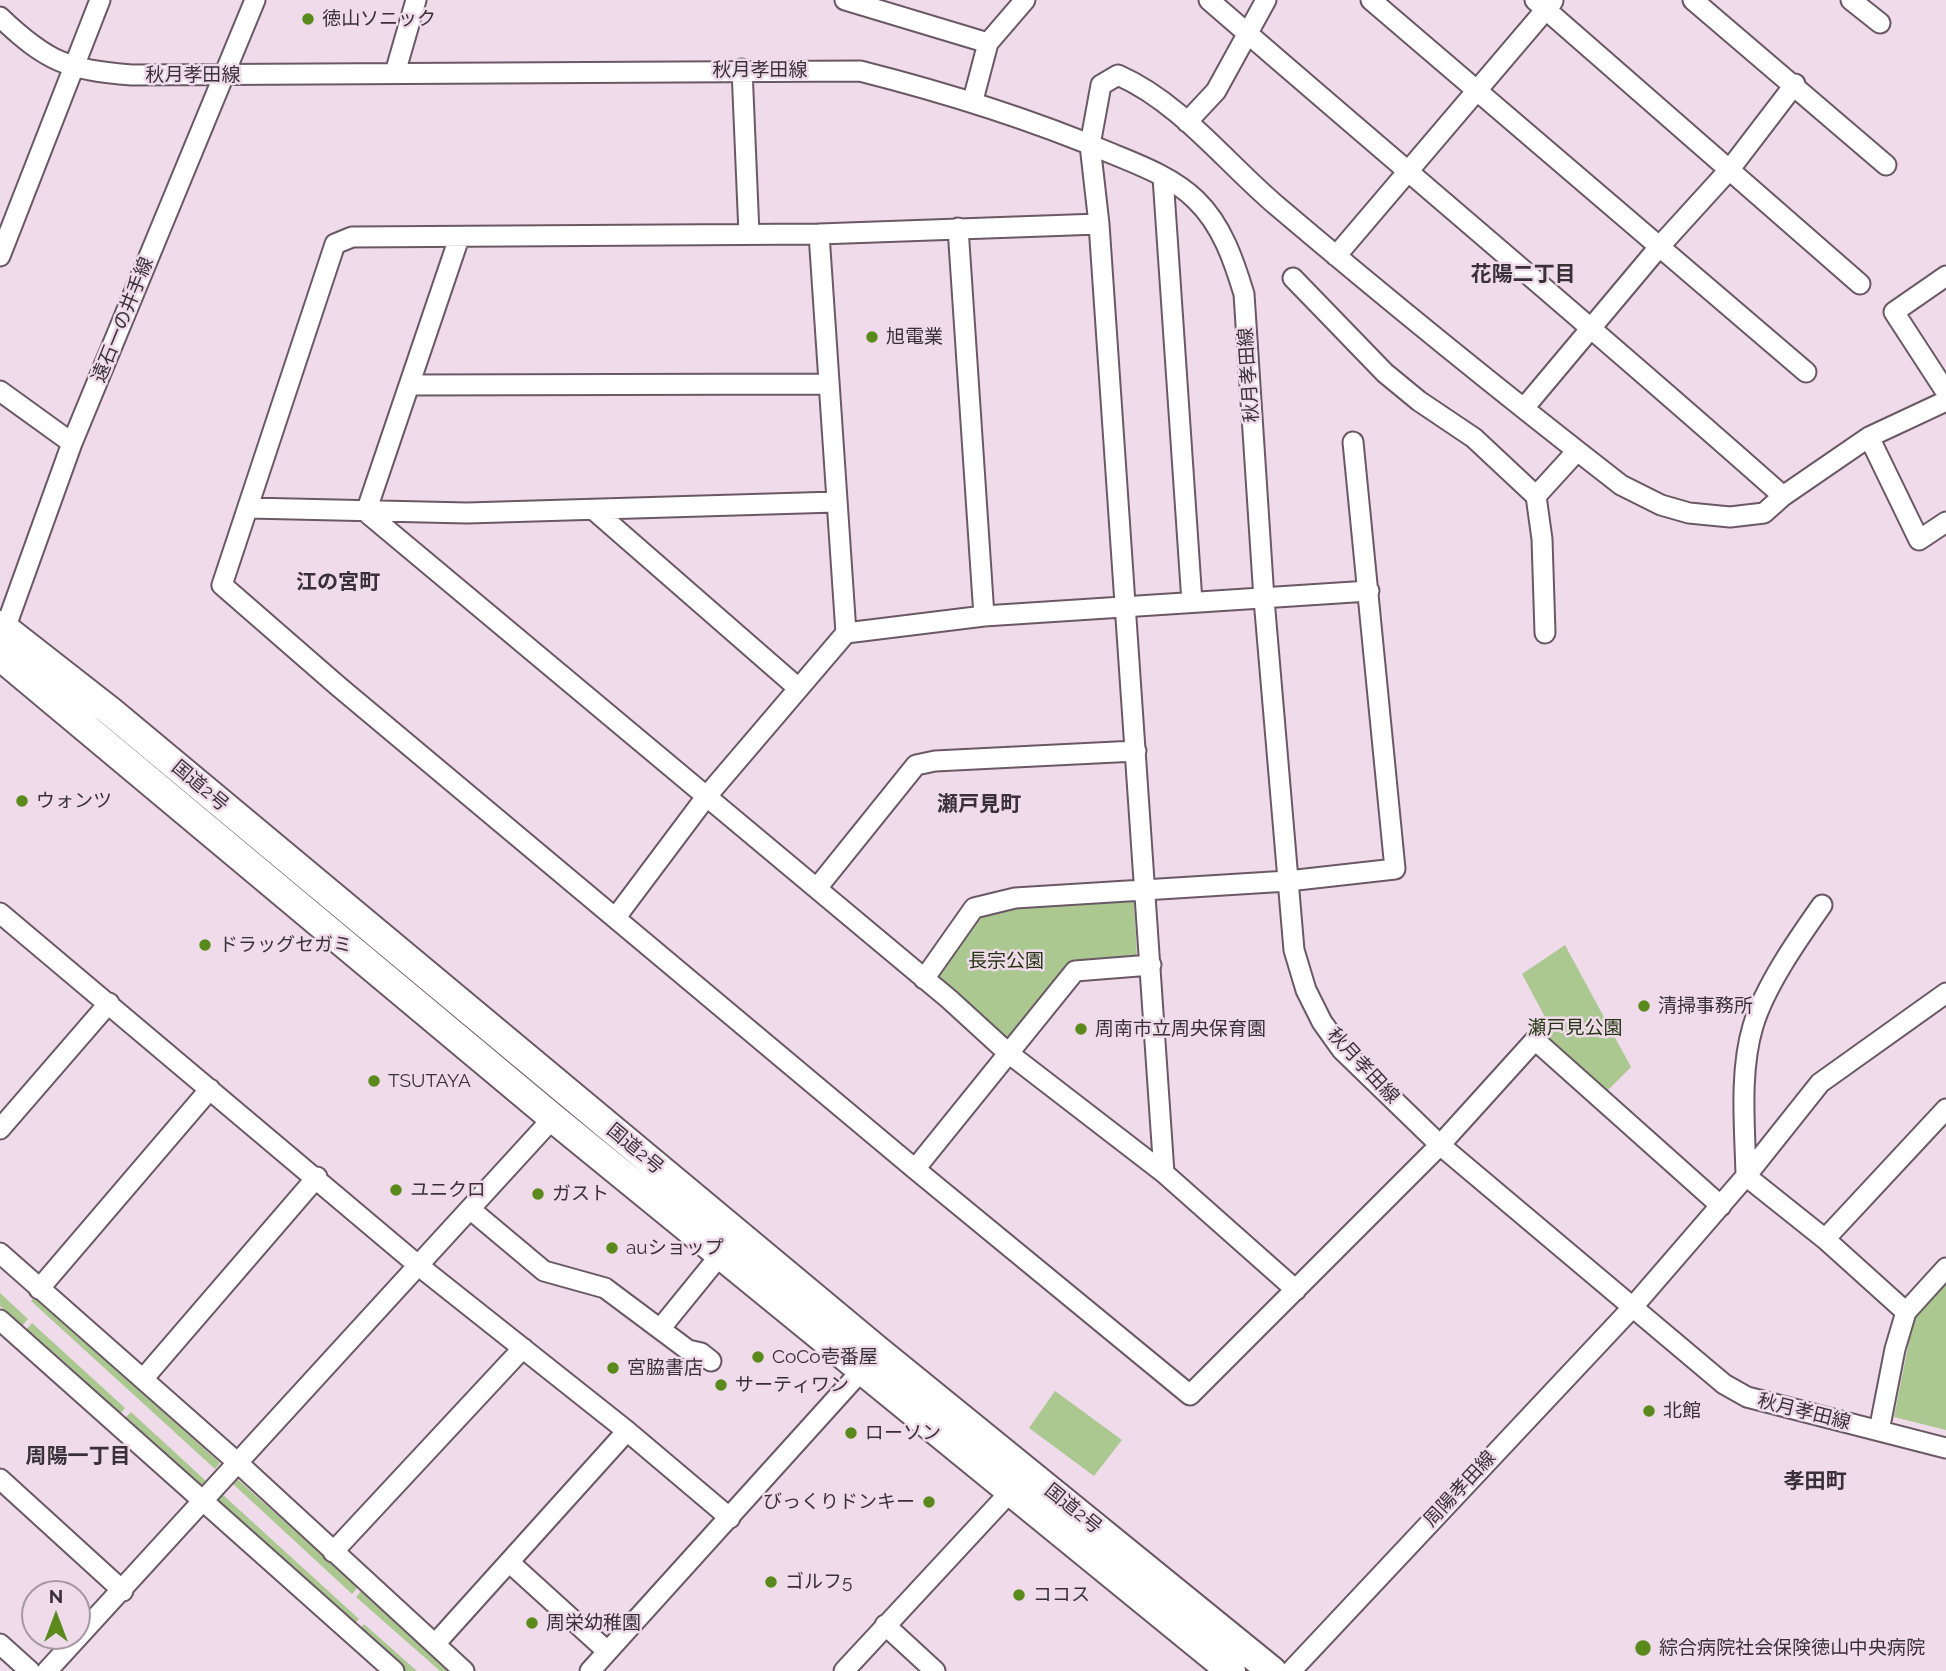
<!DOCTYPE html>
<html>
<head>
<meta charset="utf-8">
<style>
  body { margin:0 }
  #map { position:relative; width:1946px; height:1671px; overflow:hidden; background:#efdbea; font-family:Raleway,sans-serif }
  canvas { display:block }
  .north { position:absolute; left:21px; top:1580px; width:70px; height:70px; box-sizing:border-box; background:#efdbea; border:2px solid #a697a2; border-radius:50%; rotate:0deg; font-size:19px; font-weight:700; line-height:28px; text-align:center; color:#393137 }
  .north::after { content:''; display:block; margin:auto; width:24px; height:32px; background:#5a891c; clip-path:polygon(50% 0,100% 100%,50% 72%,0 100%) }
</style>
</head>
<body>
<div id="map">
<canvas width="1946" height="1671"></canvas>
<div class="north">N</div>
</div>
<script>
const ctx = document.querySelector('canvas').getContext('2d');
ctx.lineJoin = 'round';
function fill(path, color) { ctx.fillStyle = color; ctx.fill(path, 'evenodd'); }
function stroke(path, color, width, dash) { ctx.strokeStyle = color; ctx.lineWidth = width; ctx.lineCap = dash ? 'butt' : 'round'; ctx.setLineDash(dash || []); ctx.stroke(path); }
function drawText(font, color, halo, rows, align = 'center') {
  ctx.font = font + ' Raleway,"Noto Sans JP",sans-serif'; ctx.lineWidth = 5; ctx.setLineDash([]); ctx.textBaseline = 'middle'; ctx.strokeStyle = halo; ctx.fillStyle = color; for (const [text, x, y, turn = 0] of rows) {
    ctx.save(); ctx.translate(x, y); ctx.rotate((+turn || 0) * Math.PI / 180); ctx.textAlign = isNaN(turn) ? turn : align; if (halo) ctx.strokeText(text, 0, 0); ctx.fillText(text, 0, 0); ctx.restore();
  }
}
const green = new Path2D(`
  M1134 898 1137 958 1077 961 1067 968 1006 1040 935 973 976 915 1005 906Z
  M1565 945 1631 1067 1604 1094 1534 1033 1546 1019 1522 974Z
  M1946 1285V1430L1894 1417 1914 1316Z
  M0 1293 28 1319 22 1326 0 1306Z
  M35 1296 220 1463 215 1469 31 1301Z
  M32 1323 125 1408 120 1414 26 1330Z
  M1055 1391 1122 1440 1094 1476 1029 1428Z
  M131 1412 206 1481 201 1486 126 1417Z
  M236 1478 358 1587 352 1594 232 1483Z
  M222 1494 359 1619 353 1625 217 1500Z
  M362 1590 452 1671H440L356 1597Z
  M364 1624 417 1671H405L359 1630Z`);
const minor = new Path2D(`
  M845 0 988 43
  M1209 0C1400 166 1594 328 1783 496
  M1371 0 1806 372
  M1535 0 1860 284
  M1693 0 1886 165
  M1851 0 1880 23
  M0 17C47 62 68 70 132 75L860 71C947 93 1025 117 1108 152 1137 164 1173 177 1196 200 1222 225 1234 261 1244 294L1264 599 1294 950 1306 990 1322 1022 1342 1050 1440 1145 1724 1384 1747 1397 1946 1448
  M742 69 749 234
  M395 73 416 0
  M973 100 988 43 1025 0
  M1187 122 1216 91 1266 0
  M1163 177 1192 602
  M1099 224 819 234 352 237 335 244 222 585 338 686 915 1169 1190 1395 1440 1145 1535 1040 1721 1206
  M958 228 984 616
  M819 234 846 633
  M0 256 100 0
  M1336 256 1553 1
  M1946 276 1894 312 1946 392
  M1293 278 1385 373 1419 401 1474 438 1536 496
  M409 385 827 384
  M0 391 72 443
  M1524 408 1659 247 1730 169 1795 84
  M1869 437 1919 540 1946 522
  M249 508 467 513 836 502
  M594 510 797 687
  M366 512 949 999 1007 1052 1164 1173 1296 1290
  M366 512 459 238
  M1545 633 1542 539 1536 496 1577 451
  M1 640 72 443 255 0
  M817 888 916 765 935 761 1136 751
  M0 913 419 1266 627 1431 730 1518
  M616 917 706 797 846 633 984 616 1369 591
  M924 979 974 908 1015 898 1288 881 1395 869 1353 442
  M0 1129 109 1003
  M915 1169 1075 971 1151 965
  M1164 1173 1099 224 1090 145 1101 85 1118 75C1181 103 1225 162 1277 206 1389 301 1504 394 1621 485L1661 505 1689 513 1730 517 1764 513 1783 496 1869 437 1946 401
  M1746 1176C1745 1128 1739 1073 1753 1026 1765 986 1798 939 1822 905
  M1746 1176 1825 1239 1906 1312
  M470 1209 544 1271 605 1288 688 1350 701 1353 711 1361
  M1825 1239 1946 1109
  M0 1253 238 1463 464 1671
  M39 1289 210 1089
  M0 1320 394 1671
  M660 1329 721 1254
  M143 1379 317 1177
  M1879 1431 1895 1349 1906 1312 1946 1268
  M0 1479 123 1591
  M333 1552 523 1348
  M509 1562 607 1651
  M885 1625 935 1671
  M0 1644 30 1671
  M435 1644 627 1431
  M47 1671 553 1118
  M590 1671 862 1370
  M844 1671 1011 1491
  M1291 1671 1631 1309 1746 1176 1820 1083 1946 993`);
const highway = new Path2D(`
  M0 625 110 711 877 1350 1272 1671
  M0 656 553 1118 1231 1671`);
const markers = [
  [308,19,7,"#5a891c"],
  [872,337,7,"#5a891c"],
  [22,801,7,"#5a891c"],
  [205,945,7,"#5a891c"],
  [1644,1006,7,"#5a891c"],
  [1081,1029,7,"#5a891c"],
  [374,1081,7,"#5a891c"],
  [396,1190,7,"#5a891c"],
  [538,1194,7,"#5a891c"],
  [612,1248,7,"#5a891c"],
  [758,1357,7,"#5a891c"],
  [613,1368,7,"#5a891c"],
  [721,1385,7,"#5a891c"],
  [1649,1411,7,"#5a891c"],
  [851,1433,7,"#5a891c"],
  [929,1502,7,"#5a891c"],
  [771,1582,7,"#5a891c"],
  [1019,1595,7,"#5a891c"],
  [532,1623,7,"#5a891c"],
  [1643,1648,9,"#5a891c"]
];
const poiNames = [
  ["徳山ソニック",322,19],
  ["旭電業",886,337],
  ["ウォンツ",36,801],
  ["ドラッグセガミ",219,945],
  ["清掃事務所",1658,1006],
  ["周南市立周央保育園",1095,1029],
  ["TSUTAYA",388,1081],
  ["ユニクロ",410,1190],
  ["ガスト",552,1194],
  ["auショップ",626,1248],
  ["CoCo壱番屋",772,1357],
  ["宮脇書店",627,1368],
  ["サーティワン",735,1385],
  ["北館",1663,1411],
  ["ローソン",865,1433],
  ["びっくりドンキー",915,1502,"right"],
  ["ゴルフ5",785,1582],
  ["ココス",1033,1595],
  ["周栄幼稚園",546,1623],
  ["綜合病院社会保険徳山中央病院",1659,1648]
];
const streetNames = [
  ["秋月孝田線",760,70],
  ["秋月孝田線",193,75],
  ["遠石一の井手線",123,320,-68],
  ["秋月孝田線",1249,375,-94],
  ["国道2号",200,786,40],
  ["秋月孝田線",1363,1066,47],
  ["国道2号",635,1149,40],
  ["秋月孝田線",1804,1412,14],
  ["周陽孝田線",1460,1489,-47],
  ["国道2号",1073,1509,39]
];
const parkNames = [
  ["長宗公園",1006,961],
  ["瀬戸見公園",1575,1028]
];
const neighbourhoodNames = [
  ["花陽二丁目",1523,275],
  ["江の宮町",338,583],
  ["瀬戸見町",979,805],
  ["周陽一丁目",78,1457],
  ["孝田町",1815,1482]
];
fill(green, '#abc891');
stroke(minor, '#6a5965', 23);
stroke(highway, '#6a5965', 32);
stroke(minor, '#fff', 19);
stroke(highway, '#fff', 28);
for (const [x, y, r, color] of markers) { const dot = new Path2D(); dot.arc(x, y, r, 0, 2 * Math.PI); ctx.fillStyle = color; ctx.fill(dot); stroke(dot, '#efdbea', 2.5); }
drawText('19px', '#393137', '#efdbea', poiNames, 'left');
drawText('19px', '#393137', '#efdbea', streetNames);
drawText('19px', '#233510', '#efdbea', parkNames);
drawText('bold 21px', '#393137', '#efdbea', neighbourhoodNames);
</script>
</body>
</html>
